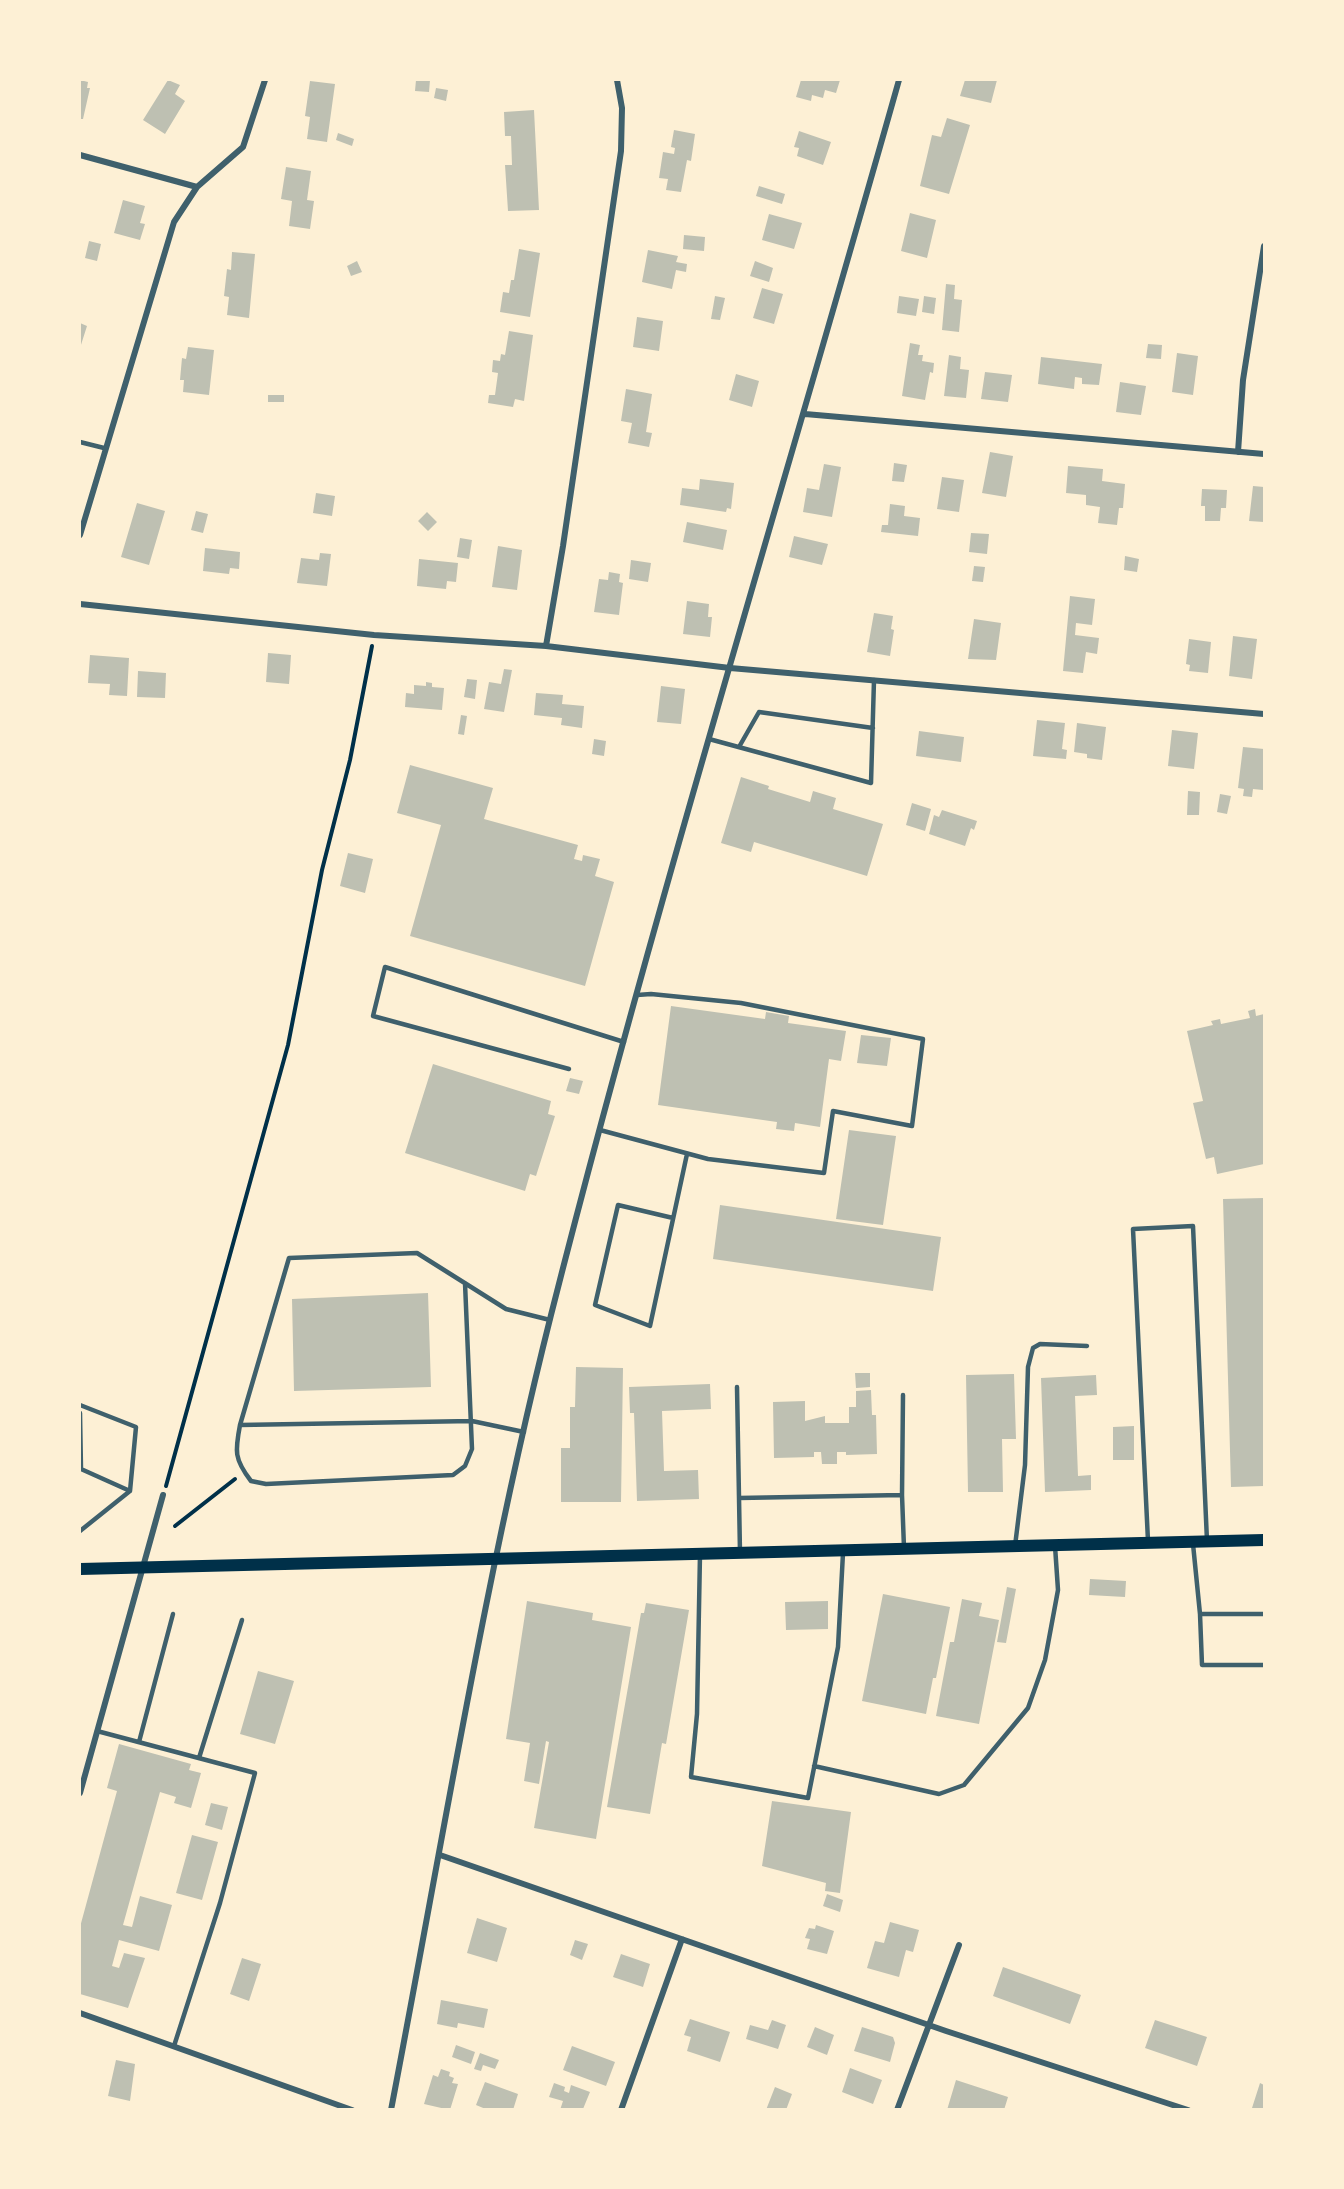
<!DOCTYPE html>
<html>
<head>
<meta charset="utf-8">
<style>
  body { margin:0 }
  #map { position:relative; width:1344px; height:2189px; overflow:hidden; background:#fdf0d5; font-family:Rubik,sans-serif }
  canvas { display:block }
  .frame { position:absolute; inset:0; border:81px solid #fdf0d5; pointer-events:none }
</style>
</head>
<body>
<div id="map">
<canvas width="1344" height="2189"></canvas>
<div class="frame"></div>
</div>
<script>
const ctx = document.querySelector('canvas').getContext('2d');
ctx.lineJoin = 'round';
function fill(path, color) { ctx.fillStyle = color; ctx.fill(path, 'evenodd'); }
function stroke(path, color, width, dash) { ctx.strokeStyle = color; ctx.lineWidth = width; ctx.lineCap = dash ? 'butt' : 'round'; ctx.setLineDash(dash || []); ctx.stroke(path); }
const building = new Path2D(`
  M80 80 88 82 87 88H90L83 119H80Z
  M168 80 180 85 175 94 185 101 165 134 143 120Z
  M416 80H430L429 92 415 91Z
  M801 80H840L836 93 825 90 823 98 812 95 811 101 796 97Z
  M965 80H997L991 103 960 96Z
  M310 81 335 84 327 142 307 139 310 117 305 116Z
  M436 88 448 90 446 101 434 98Z
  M534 110 539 210 508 211 505 165H512L511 136H505L504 112Z
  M947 118 970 125 949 194 920 186 932 135 941 137Z
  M674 130 695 134 691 161 687 160 681 192 666 190 668 179 659 178 663 152 674 154 675 148 671 147Z
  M799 131 831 142 823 165 797 156 799 148 794 147Z
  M338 133 354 139 352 146 336 140Z
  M286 167 311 171 307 200 314 201 310 229 289 226 292 201 281 199Z
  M759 186 785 194 782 204 756 196Z
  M123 200 145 206 140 223 145 224 140 240 114 233Z
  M910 213 936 220 927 258 901 251Z
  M769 214 802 223 794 249 762 240Z
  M684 235 705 237 704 251 683 249Z
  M89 241 101 244 97 261 85 258Z
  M519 249 540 253 530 317 500 312 503 292 509 293 511 280H514Z
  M648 250 678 256 676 262 687 264 686 272 676 270 672 289 642 282Z
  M232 252 255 254 249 318 227 315 229 297 224 296 227 269 231 270Z
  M357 261 362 272 351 276 347 266Z
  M755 261 773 268 769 282 750 276Z
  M946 284 955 285 954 299 962 300 959 332 942 330Z
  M762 288 783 294 774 324 753 318Z
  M715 296 725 298 720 320 711 319Z
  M899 296 919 299 916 316 897 313Z
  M924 296 936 298 934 314 922 312Z
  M637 317 663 321 659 351 633 347Z
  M80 323 87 326 80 348Z
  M509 331 533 335 524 401 515 399 513 407 488 403 489 395H495L498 373 492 372 493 360 500 361 501 354 505 355Z
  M910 343 920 345 918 355H923L922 361 934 363 933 373 930 372 925 400 902 396Z
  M1148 344 1162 345 1161 359 1146 358Z
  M188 347 214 350 209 395 183 392 184 380H180L182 358 186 359Z
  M1177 353 1198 356 1193 395 1172 392Z
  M949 355 961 357 960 369 969 370 966 398 944 396Z
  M1041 357 1102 364 1099 385 1082 384V378L1075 377 1074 389 1038 384Z
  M985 372 1012 375 1008 402 981 399Z
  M736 374 759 381 752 407 729 400Z
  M1120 382 1146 386 1141 415 1116 412Z
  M626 389 652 394 646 432 652 433 649 447 628 443 632 423 621 421Z
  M268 395H284V402H268Z
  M990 452 1013 456 1006 497 982 493Z
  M894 463 907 465 904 482 892 481Z
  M824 464 841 467 832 517 803 512 807 488 819 490Z
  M1068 466 1103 469 1102 481 1125 484 1123 508H1119L1117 525 1098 523 1100 507 1086 505V495L1066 493Z
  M942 477 964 480 959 512 937 509Z
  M700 479 734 483 731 509 727 508 726 512 680 505 682 488 699 490Z
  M1253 486 1264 487V522L1249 521Z
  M1202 489 1227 490 1226 508H1221L1220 521H1205V506H1201Z
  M316 493 335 496 332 516 313 513Z
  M137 503 165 511 149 565 121 557Z
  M890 504 905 506 904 516 920 518 918 536 881 532 882 525H888Z
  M196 511 208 514 203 533 191 530Z
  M427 512 437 522 428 531 418 521Z
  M687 522 727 530 723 550 683 542Z
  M971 533 989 534 987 554 969 552Z
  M794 536 828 544 822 565 789 557Z
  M460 538 472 540 469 559 457 557Z
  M498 546 522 550 517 590 492 587Z
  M205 548 240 552 239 569 230 568 229 574 203 571Z
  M320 553 331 554 327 586 297 583 301 558 319 560Z
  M1125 556 1139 559 1137 572 1124 570Z
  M419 559 458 563 456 582 447 581 446 589 417 586Z
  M631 560 651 563 648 582 629 579Z
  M974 566 985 567 983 582 972 581Z
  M609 572 620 574 619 582 623 583 619 615 594 612 599 579 608 580Z
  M1070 596 1095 599 1092 625 1076 623 1075 635 1099 638 1097 654 1086 652 1083 673 1063 671Z
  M687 601 709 604 708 617H712L710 637 683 634Z
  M874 613 893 616 891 629 894 630 890 656 867 652Z
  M974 619 1001 623 996 660 968 659Z
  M1233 636 1257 639 1252 679 1229 676Z
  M1189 639 1211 642 1208 673 1189 671 1190 665 1186 664Z
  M268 653 291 655 289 684 266 682Z
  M90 655 129 658 127 696 109 695 110 684 88 683Z
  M504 669 512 670 504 712 484 709 489 682 501 684Z
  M138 671 166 673 165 698 137 697Z
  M467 679 477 680 475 699 464 697Z
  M426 682 432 683V687L444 688 442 710 405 707 406 693 414 694V685L426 686Z
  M661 686 685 689 681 724 657 722Z
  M536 693 563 695 562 704 584 706 582 728 561 725 562 718 534 715Z
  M461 715 467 716 464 735 458 734Z
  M1037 720 1065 723 1062 749 1067 750 1066 759 1033 756Z
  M1077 723 1106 727 1102 760 1087 758V754L1074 752Z
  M1172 730 1198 733 1194 769 1168 766Z
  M919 731 964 737 961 762 916 756Z
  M594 739 606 741 604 756 592 754Z
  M1243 747 1264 749 1263 790 1253 789 1252 797 1243 796 1244 789 1238 788Z
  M410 765 493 788 484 819 578 845 574 859 582 861 583 855 600 859 595 876 614 882 585 986 410 936 441 825 397 813Z
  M741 777 769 786 768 789 810 802 813 791 836 798 833 809 883 824 867 876 754 842 751 852 721 843Z
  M1188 791 1200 792 1199 815H1187Z
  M1220 794 1231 796 1227 814 1217 812Z
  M912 803 931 809 925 831 906 825Z
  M942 810 977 821 974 830 971 828 965 846 929 834 934 815 939 817Z
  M348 853 373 859 365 893 340 886Z
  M671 1006 765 1019 766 1012 789 1016 788 1023 846 1031 841 1061 829 1059 820 1127 795 1123 794 1131 776 1129 777 1122 658 1105Z
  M1255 1009 1256 1016 1264 1014V1164L1217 1174 1214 1157 1206 1159 1193 1103 1203 1101 1187 1031 1213 1025 1211 1021 1220 1019 1221 1024 1250 1018 1248 1011Z
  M861 1035 891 1038 887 1066 857 1063Z
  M433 1064 551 1101 548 1114 555 1116 536 1176 530 1174 525 1191 405 1153Z
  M570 1078 583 1081 579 1094 566 1091Z
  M849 1130 896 1136 883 1225 836 1219Z
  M1264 1198V1486L1231 1487 1223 1199Z
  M720 1205 941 1237 933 1291 713 1259Z
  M428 1293 431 1387 294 1391 292 1299Z
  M576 1367 623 1368 621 1502H561V1448H570V1407H575Z
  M855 1373H870V1387L856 1388Z
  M1014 1374 1016 1439H1002L1003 1492H968L966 1375Z
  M1096 1375 1097 1395 1075 1396 1078 1476 1091 1475V1490L1045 1492 1041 1378Z
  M710 1384 711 1409 662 1411 664 1471 698 1470 699 1499 637 1501 634 1413H630L629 1387Z
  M871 1390 872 1415H876L877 1454 846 1455V1452H837V1464H822L821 1452H814V1457L774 1458 773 1402 805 1401V1421L825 1416V1423H849V1407H856V1391Z
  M1134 1426V1460H1113V1427Z
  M1090 1579 1126 1581 1125 1597 1089 1595Z
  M1007 1587 1016 1589 1006 1643 997 1642Z
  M883 1594 950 1607 936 1678H933L926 1714 862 1701Z
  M962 1599 982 1603 979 1616 999 1620 979 1724 936 1716 950 1642H954Z
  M527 1601 593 1613 592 1620 631 1627 596 1839 534 1828 549 1742 546 1741 539 1784 524 1781 530 1743 506 1739Z
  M828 1601V1629L786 1630 785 1602Z
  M646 1603 689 1610 666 1744 662 1743 650 1814 607 1807 641 1613H644Z
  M258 1671 294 1681 275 1744 240 1734Z
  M119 1744 191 1764 189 1770 201 1773 191 1808 174 1803 176 1797 160 1792 123 1925 132 1927 140 1896 172 1905 159 1951 119 1940 112 1966 119 1968 124 1953 145 1958 128 2008 80 1994V1927L117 1791 107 1788Z
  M772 1801 851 1812 840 1893 825 1891 826 1883 762 1866Z
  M211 1803 228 1807 222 1830 205 1825Z
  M192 1835 218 1842 202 1900 176 1893Z
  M827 1894 843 1900 840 1912 823 1906Z
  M477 1918 507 1928 497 1962 467 1953Z
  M890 1922 919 1930 913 1952 906 1950 899 1977 867 1968 875 1941 884 1943Z
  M816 1925 834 1931 827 1954 807 1949 810 1939 805 1938 809 1928 815 1929Z
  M575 1940 588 1944 582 1960 570 1955Z
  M621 1954 650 1964 643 1987 613 1977Z
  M242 1958 261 1964 249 2001 230 1994Z
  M1003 1967 1081 1995 1070 2024 993 1996Z
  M441 2000 488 2009 484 2028 458 2023 457 2028 437 2024Z
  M690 2019 730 2032 720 2062 687 2051 691 2037 684 2035Z
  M772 2020 786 2025 778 2049 746 2039 750 2025 768 2030Z
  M1155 2020 1207 2037 1197 2066 1145 2048Z
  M815 2027 834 2035 827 2055 807 2047Z
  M862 2027 893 2037 895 2043 890 2062 854 2051Z
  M456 2045 475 2052 471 2064 452 2057Z
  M572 2046 615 2062 606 2086 563 2070Z
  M480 2053 499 2060 495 2069 483 2065 481 2071 474 2069Z
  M116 2060 135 2064 130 2101 108 2096Z
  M850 2068 882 2080 873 2104 842 2092Z
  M441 2069 450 2072 449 2076 454 2078 452 2083 458 2084 450 2110 424 2104 433 2075 438 2077Z
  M956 2080 1008 2097 1004 2110H947Z
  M485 2082 518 2094 513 2110H488L476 2105Z
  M554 2083 565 2087 564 2091 569 2093 571 2085 590 2092 583 2109 560 2110 563 2101 549 2097Z
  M1260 2083 1264 2085V2110L1252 2108Z
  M775 2087 792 2094 786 2110H766Z`);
const path = new Path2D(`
  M166 1486 288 1045 322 870 350 760 372 646
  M175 1526 235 1479`);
const service = new Path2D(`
  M80 442 104 448
  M709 739 871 783 874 680
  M739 747 759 712 873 728
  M569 1069 373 1016 385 967 624 1042
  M600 1130 708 1159 824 1173 833 1111 912 1126 923 1039 741 1003 651 994 637 995
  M673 1218 618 1205 595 1305 650 1326 687 1154
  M737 1387 740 1553
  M80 1405 136 1427 130 1491 80 1531
  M80 1413 81 1469 130 1491
  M240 1425C235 1451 234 1459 251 1481L266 1484 453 1475 465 1466 472 1449 465 1283
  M524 1432 472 1421 240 1425 289 1258 417 1253 506 1309 550 1320
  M902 1495 903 1395
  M739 1498 902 1495 904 1548
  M1148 1541 1133 1229 1193 1226 1207 1541
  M1193 1544 1200 1614H1264
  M1015 1546 1025 1465 1028 1367 1033 1348 1040 1344 1087 1346
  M700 1554 697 1714 691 1777 808 1798 838 1647 843 1553
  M1200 1614 1202 1665H1264
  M97 1731 255 1773 220 1903 174 2046
  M139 1742 173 1614
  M199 1758 242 1620
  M814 1766 939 1794 964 1785 1028 1708 1045 1660 1058 1590 1055 1546`);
const minor = new Path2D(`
  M80 155 197 187
  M805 414 1264 454
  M1238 452 1243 380 1264 246
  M80 535 174 222 197 187 243 147 265 80
  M80 604 374 635 546 646 730 668 1264 714
  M546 646 563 546 621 151 622 108 617 80
  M80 1793 163 1495
  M440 1855 946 2031 1188 2110
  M80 2013 352 2110
  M391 2110C442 1845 485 1577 551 1315 656 901 783 491 899 80
  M621 2110 682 1939
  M897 2110 959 1945`);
const secondary = new Path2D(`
  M80 1569 1264 1540`);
fill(building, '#bec0b2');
stroke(path, '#003049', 4);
stroke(service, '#3f606c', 4.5);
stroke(minor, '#3f606c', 6);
stroke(secondary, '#003049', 12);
</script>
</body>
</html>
